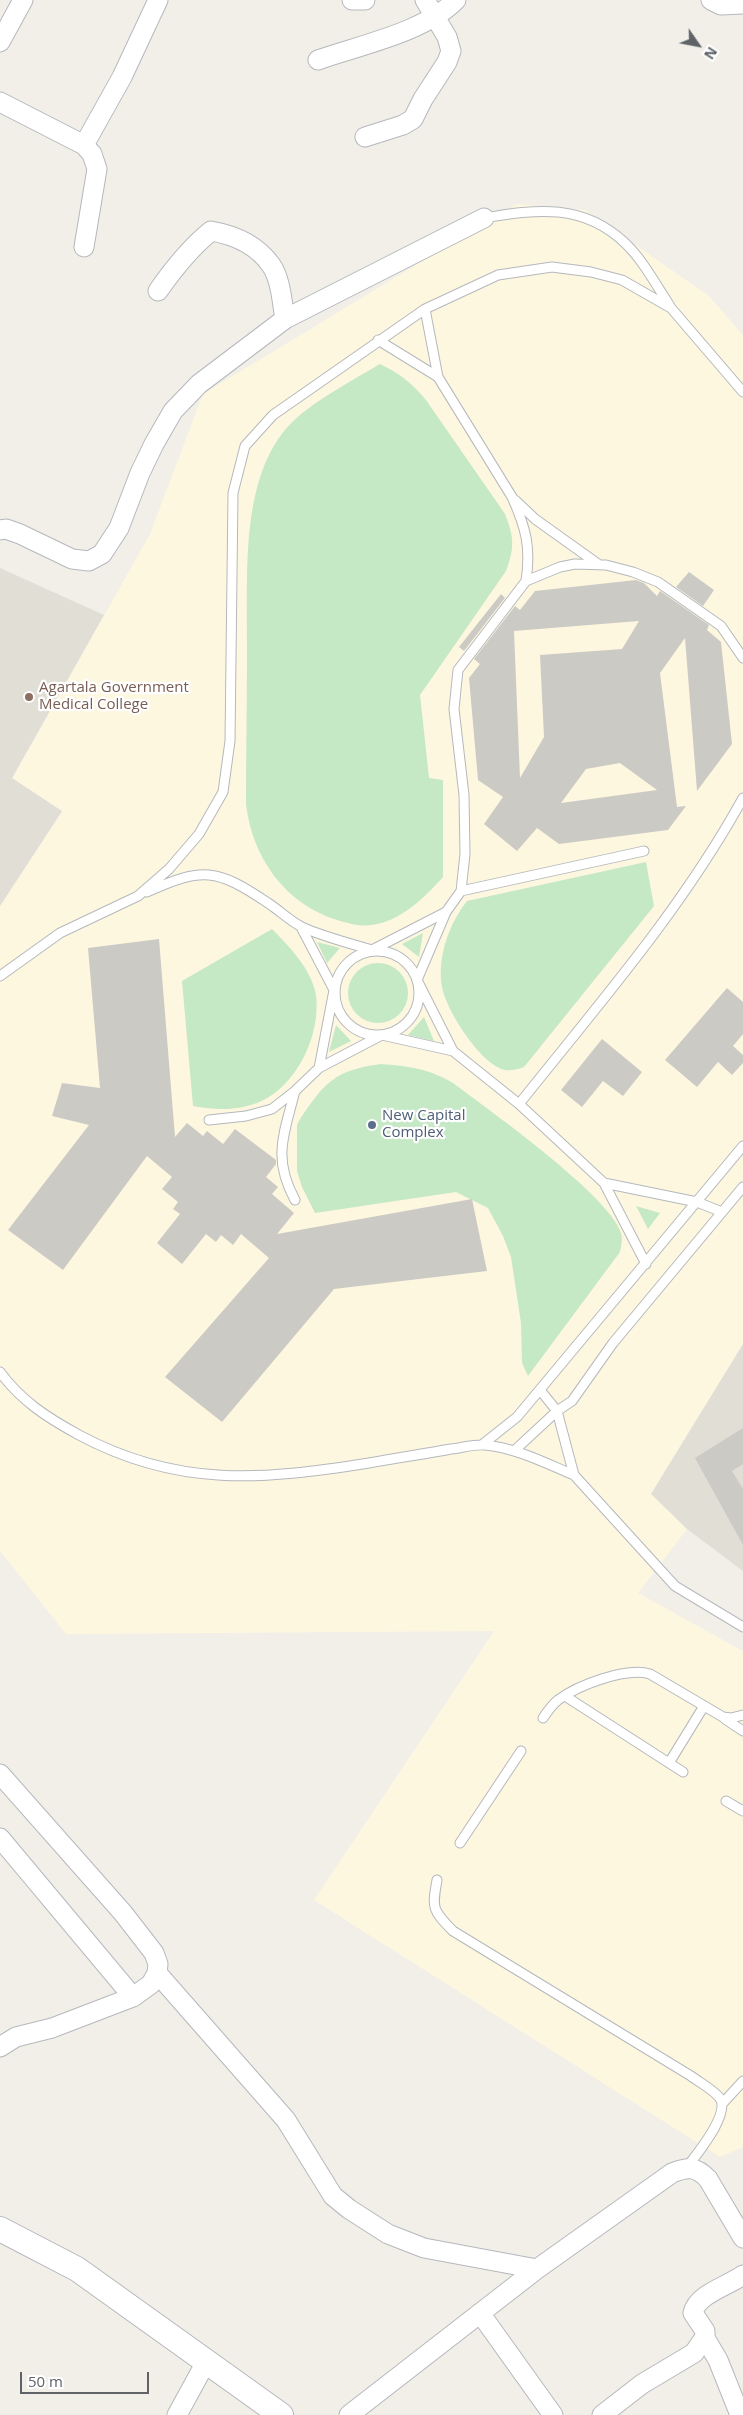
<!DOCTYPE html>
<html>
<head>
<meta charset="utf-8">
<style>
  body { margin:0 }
  #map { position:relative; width:743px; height:2415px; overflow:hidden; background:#f1efe8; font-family:"Open Sans",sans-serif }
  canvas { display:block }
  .north { position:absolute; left:673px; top:20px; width:50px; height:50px; -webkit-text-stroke:4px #fff; paint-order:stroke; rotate:123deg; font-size:14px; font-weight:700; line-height:20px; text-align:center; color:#5f6368 }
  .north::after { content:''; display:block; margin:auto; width:18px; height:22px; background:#5f6368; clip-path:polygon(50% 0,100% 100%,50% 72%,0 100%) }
  .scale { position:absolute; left:20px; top:2372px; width:129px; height:22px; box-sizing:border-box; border:2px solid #5f6368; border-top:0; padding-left:6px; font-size:15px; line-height:18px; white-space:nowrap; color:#5f6368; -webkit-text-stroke:4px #fff; paint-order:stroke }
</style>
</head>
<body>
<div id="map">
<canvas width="743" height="2415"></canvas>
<div class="north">N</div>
<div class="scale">50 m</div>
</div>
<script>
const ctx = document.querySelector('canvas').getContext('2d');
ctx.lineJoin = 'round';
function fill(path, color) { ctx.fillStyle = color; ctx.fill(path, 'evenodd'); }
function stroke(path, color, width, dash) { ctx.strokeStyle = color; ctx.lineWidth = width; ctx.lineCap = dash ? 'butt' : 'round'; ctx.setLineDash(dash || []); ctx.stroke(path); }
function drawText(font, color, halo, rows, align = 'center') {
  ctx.font = font + ' "Open Sans",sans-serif'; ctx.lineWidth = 4.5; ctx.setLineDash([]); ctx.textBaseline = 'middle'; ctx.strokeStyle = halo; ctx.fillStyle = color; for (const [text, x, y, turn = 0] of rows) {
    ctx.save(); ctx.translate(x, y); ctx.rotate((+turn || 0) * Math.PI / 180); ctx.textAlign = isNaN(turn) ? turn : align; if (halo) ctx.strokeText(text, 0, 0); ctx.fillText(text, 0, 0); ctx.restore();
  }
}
const commercial = new Path2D(`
  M517 204 585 210 709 296 743 335V1344L651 1494 687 1529 638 1593 743 1651V2147L720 2157 314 1900 494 1631 66 1634 0 1551V906L62 812 12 779 150 534 203 394Z`);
const education = new Path2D(`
  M0 568 104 615 12 778 62 811 0 906Z
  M743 1344V1571L687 1529 651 1494Z`);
const green = new Path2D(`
  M380 364C399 373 412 383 426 400L505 514C514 537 515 547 506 571L420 695 429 778 443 780V877C424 898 400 922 371 925 358 927 349 923 337 920 285 904 252 857 246 804 246 752 247 700 247 648 248 581 240 491 281 435 302 406 349 383 380 364Z
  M646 862 654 906 524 1067C518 1069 512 1071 505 1070 481 1065 446 1010 442 987 437 957 449 924 467 901Z
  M272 929C289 946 312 970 316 995 321 1036 296 1088 257 1103 235 1111 215 1110 193 1106L182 981Z
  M423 933 419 957 402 944Z
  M317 942 340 948 327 963Z
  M348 993a30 30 0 1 1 60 0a30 30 0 1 1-60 0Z
  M424 1017 434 1041 408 1035Z
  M336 1025 351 1041 329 1052Z
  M381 1064C408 1066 430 1069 453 1083 489 1110 610 1196 621 1233 623 1239 621 1247 620 1252L528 1376 522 1363 521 1323 511 1257 503 1236 488 1208 456 1192 315 1213 302 1187 297 1171V1125L300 1119C325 1082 335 1070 381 1064Z
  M636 1206 660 1213 648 1229Z`);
const building = new Path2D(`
  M689 572 714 590 703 606 676 587Z
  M636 580 644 583 657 596 660 591 709 625 707 630 721 642 732 744 697 791 685 638 660 673 677 807 686 806 668 830 559 844 537 828 517 851 484 824 503 797 478 780 469 678 480 664 474 659 515 606 520 610 535 591ZM639 621 622 649 540 655 544 737 520 778 514 631ZM620 763 657 790 561 803 586 769Z
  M501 594 505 598 464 651 459 647Z
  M159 939 175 1137 187 1123 203 1136 207 1131 223 1144 235 1129 276 1160V1164L266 1177 278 1187 272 1194 294 1213 277 1234 472 1199 487 1271 334 1289 222 1422 165 1377 269 1258 241 1234 233 1245 221 1235 216 1242 206 1234 182 1264 157 1243 180 1214 173 1209 178 1202 162 1189 172 1177 147 1156 63 1270 8 1230 89 1125 52 1116 62 1083 100 1088 88 948Z
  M727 988 743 1002V1034L733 1046 743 1055V1063L732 1075 718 1062 697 1087 665 1060Z
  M602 1039 642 1072 623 1096 603 1081 582 1107 561 1090Z
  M743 1428V1464L732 1471 743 1489V1545L695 1458Z`);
const service = new Path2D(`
  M484 218C537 209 583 203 625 243 643 260 656 285 670 306
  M425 309 438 377 512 497C526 528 531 547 526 581L560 567 575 564 606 565 633 572 658 582 721 626 743 658
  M378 340 438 377
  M515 500 535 519 598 564
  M461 891 465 854 464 795 454 709 458 670 526 581
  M147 892C203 867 216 868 268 903 279 910 290 921 302 927 324 937 349 943 372 950L446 912 461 891 644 851
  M446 912 417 980 453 1051
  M335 993a42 42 0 1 1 84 0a42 42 0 1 1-84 0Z
  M0 976 60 933 138 896 169 869 199 834 223 792 230 741 233 493 245 446 273 415 425 309 498 275 552 267 591 272 622 280 671 308 743 392
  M319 1068 382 1035 453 1051 519 1104 604 1183 646 1264
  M295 1091C284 1134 272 1158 295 1200
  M519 1104C598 1005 682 909 743 798
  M209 1120 246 1116 272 1109 295 1091 319 1068 334 990 301 927
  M604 1183 697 1202 722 1212
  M0 1372C21 1401 48 1418 79 1435 178 1488 262 1480 369 1463 396 1458 424 1454 451 1449 461 1448 474 1444 485 1445 516 1448 545 1463 574 1475
  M540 1390 557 1411 574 1475 675 1586 743 1627
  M483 1444 517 1417 743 1146
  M515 1450 557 1411 572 1401 613 1343 743 1187
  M565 1696 683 1772
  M543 1718C547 1712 552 1705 558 1700 578 1685 626 1667 650 1674L723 1717 731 1718 743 1715
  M725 1719 743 1731
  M669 1763 704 1706
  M726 1801 743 1811
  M460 1843 521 1751
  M437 1880C432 1908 432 1910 453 1931L691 2076C699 2082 712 2089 719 2097 732 2112 697 2154 687 2167
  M722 2104 743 2081`);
const minor = new Path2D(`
  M352 0H365
  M711 0 721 5 743 4
  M0 42 23 0
  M318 60C360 45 425 32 456 0
  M0 102 84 145 92 154 97 169 84 247
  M365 137 403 125 413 119 423 99 447 62 451 51 447 37 425 0
  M84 145 122 77 158 0
  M158 291C174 268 190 248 211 231 234 235 257 245 271 265 281 279 282 303 285 319
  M0 530 6 529 20 534 72 559 89 561 102 554 119 528 140 473 154 444 173 411 199 384 285 319 484 218
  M0 1774 123 1913 154 1953 158 1964 157 1973 151 1984 133 1997 52 2028 16 2037 0 2047
  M0 1838 133 1997
  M157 1973 286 2120 333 2196 349 2209 388 2234 424 2248 537 2269
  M480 2313 553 2415
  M705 2338 718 2360 740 2415
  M177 2415 206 2362
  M349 2415 537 2269 672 2173C687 2167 696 2166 708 2179L743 2238
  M602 2415 642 2384 694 2353 705 2337V2331L693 2313C697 2294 728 2286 743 2275`);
const tertiary = new Path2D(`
  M0 2229 77 2269 281 2415`);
const markers = [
  [29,697,5,"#8d6e63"],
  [372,1125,5,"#5c6f8a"]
];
const educationNames = [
  ["Agartala Government",39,688],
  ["Medical College",39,705]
];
const serviceNames = [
  ["New Capital",382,1116],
  ["Complex",382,1133]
];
fill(commercial, '#fef7e0');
fill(education, '#e1ded6');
fill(green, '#c5e8c5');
fill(building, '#cccac5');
stroke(service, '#b5b8bc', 11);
stroke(minor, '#b5b8bc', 21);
stroke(tertiary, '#b5b8bc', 26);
stroke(service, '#fff', 9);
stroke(minor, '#fff', 19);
stroke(tertiary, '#fff', 24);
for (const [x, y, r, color] of markers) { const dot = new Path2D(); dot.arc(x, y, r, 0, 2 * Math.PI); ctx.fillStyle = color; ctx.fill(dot); stroke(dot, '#fff', 2); }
drawText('15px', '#785e54', '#fff', educationNames, 'left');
drawText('15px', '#4e5e75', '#fff', serviceNames, 'left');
</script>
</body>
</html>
